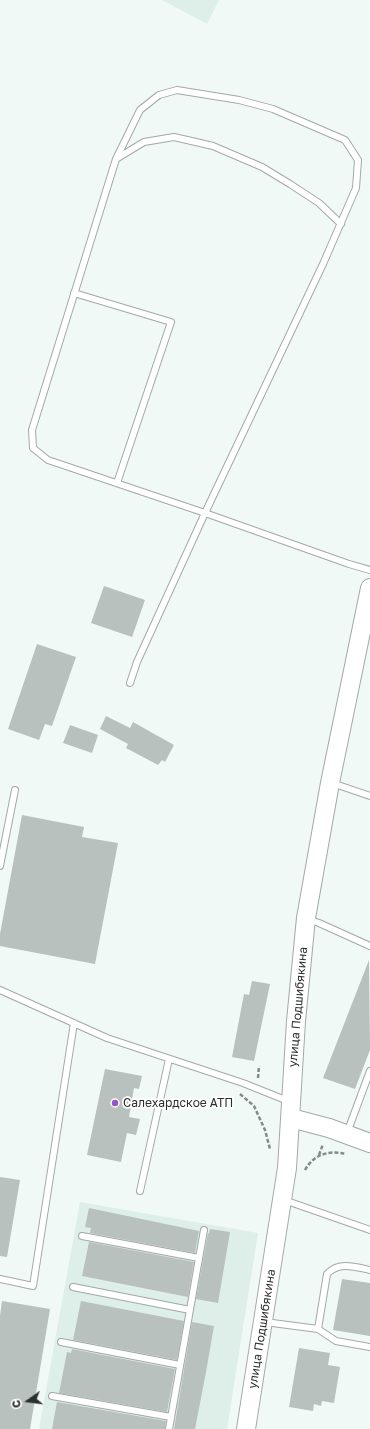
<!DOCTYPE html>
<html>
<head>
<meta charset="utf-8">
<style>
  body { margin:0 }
  #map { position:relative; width:370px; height:1429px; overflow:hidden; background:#f1f9f6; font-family:"Golos Text",sans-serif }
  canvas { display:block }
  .north { position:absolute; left:8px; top:1381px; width:40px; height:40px; -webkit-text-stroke:3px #fff; paint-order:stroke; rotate:256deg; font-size:11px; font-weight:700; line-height:16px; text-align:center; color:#2c2f2e }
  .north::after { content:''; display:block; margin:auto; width:14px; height:18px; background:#2c2f2e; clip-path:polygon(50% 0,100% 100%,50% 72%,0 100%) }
</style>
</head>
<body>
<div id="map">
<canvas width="370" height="1429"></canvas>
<div class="north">С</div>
</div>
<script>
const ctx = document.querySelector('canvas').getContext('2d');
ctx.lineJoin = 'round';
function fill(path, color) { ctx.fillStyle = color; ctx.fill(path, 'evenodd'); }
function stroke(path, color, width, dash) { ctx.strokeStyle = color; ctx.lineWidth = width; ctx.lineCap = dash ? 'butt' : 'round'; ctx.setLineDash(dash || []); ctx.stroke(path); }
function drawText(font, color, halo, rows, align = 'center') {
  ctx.font = font + ' "Golos Text",sans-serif'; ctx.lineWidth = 3.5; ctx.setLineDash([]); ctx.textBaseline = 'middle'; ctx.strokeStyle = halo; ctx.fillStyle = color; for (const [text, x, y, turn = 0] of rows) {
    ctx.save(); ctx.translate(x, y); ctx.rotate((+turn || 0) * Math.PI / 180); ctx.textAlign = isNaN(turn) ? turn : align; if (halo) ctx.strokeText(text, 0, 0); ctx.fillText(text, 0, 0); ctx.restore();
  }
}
const built = new Path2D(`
  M162 0H219L207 24Z
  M80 1202 258 1233 227 1429H39Z`);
const building = new Path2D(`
  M104 586 145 600 132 637 91 623Z
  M37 644 76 657 52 726 45 724 39 740 8 729Z
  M106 716 130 728 133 722 174 745 165 762 162 760 158 765 126 748 128 744 100 729Z
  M70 725 98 735 92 753 63 743Z
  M22 815 84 827 82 837 118 843 95 964 0 946V934Z
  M369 960 370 1050 355 1089 323 1078Z
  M252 981 270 984 254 1061 232 1057 244 994 249 995Z
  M105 1069 142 1076 139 1089 134 1088 129 1117 140 1119 136 1135 127 1133 121 1162 87 1155Z
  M0 1177 20 1180 7 1257 0 1256Z
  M89 1208 199 1231 195 1253 90 1233 91 1228 85 1227Z
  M210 1229 230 1232 218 1303 196 1299 208 1233 209 1234Z
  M89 1242 194 1262 188 1297 82 1276Z
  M342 1279 370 1283V1336L333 1330Z
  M2 1301 50 1309 30 1429H0V1316Z
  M81 1301 184 1321 177 1360 73 1340Z
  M192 1322 214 1326 206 1372 195 1429H174Z
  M299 1348 330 1353 328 1365 340 1367 334 1403 322 1401 321 1406 314 1404 313 1411 289 1407Z
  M72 1349 175 1369 167 1412 59 1393 67 1352 71 1353Z
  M57 1402 166 1421 165 1429H52Z`);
const path = new Path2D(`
  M258 1078 259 1066
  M240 1094 254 1106 265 1130 270 1149
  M319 1155 323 1144
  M305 1170C314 1154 329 1150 346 1154`);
const service = new Path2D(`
  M116 159 144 142 174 137 213 146 262 167 290 184 319 203 341 224
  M74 293 171 322 117 483
  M130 683 137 662 205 513 323 264 356 188 358 160 345 140 273 109 239 100 177 90 159 95 140 110 116 159 32 430 33 448 48 460 205 513 349 564 370 570
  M332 783 370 796
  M0 866 15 790
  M307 919 319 923 370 946
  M0 990 107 1038 243 1083 288 1101
  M347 1133 370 1071
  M140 1191 169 1059
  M284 1200 370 1230
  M82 1236 199 1258
  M0 1279 33 1286 74 1023
  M73 1287 190 1310
  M265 1322 318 1329 336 1341 370 1347
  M318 1329 327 1274C339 1261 355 1267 370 1270
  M61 1342 180 1365
  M52 1396 171 1417
  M169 1429 204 1230`);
const secondary = new Path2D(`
  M291 1118 329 1128 370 1143
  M246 1429 287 1168 296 1021 306 918 330 783 370 588`);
const markers = [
  [115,1103,4,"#9a54c9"]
];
const streetNames = [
  ["улица Подшибякина",298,1007,-85],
  ["улица Подшибякина",262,1329,-81]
];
const poiNames = [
  ["Салехардское АТП",123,1103]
];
fill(built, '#deeee9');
fill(building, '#b9c1be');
stroke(service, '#a2a9a7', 8);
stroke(secondary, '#a2a9a7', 20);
stroke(path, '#858a88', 2.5, [4, 2]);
stroke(service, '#fff', 6);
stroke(secondary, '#fff', 18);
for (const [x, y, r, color] of markers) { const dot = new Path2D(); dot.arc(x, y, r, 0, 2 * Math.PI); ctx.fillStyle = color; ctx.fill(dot); stroke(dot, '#fff', 1.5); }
drawText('12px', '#2c2f2e', '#fff', streetNames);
drawText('12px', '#2c2f2e', '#fff', poiNames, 'left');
</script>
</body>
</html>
